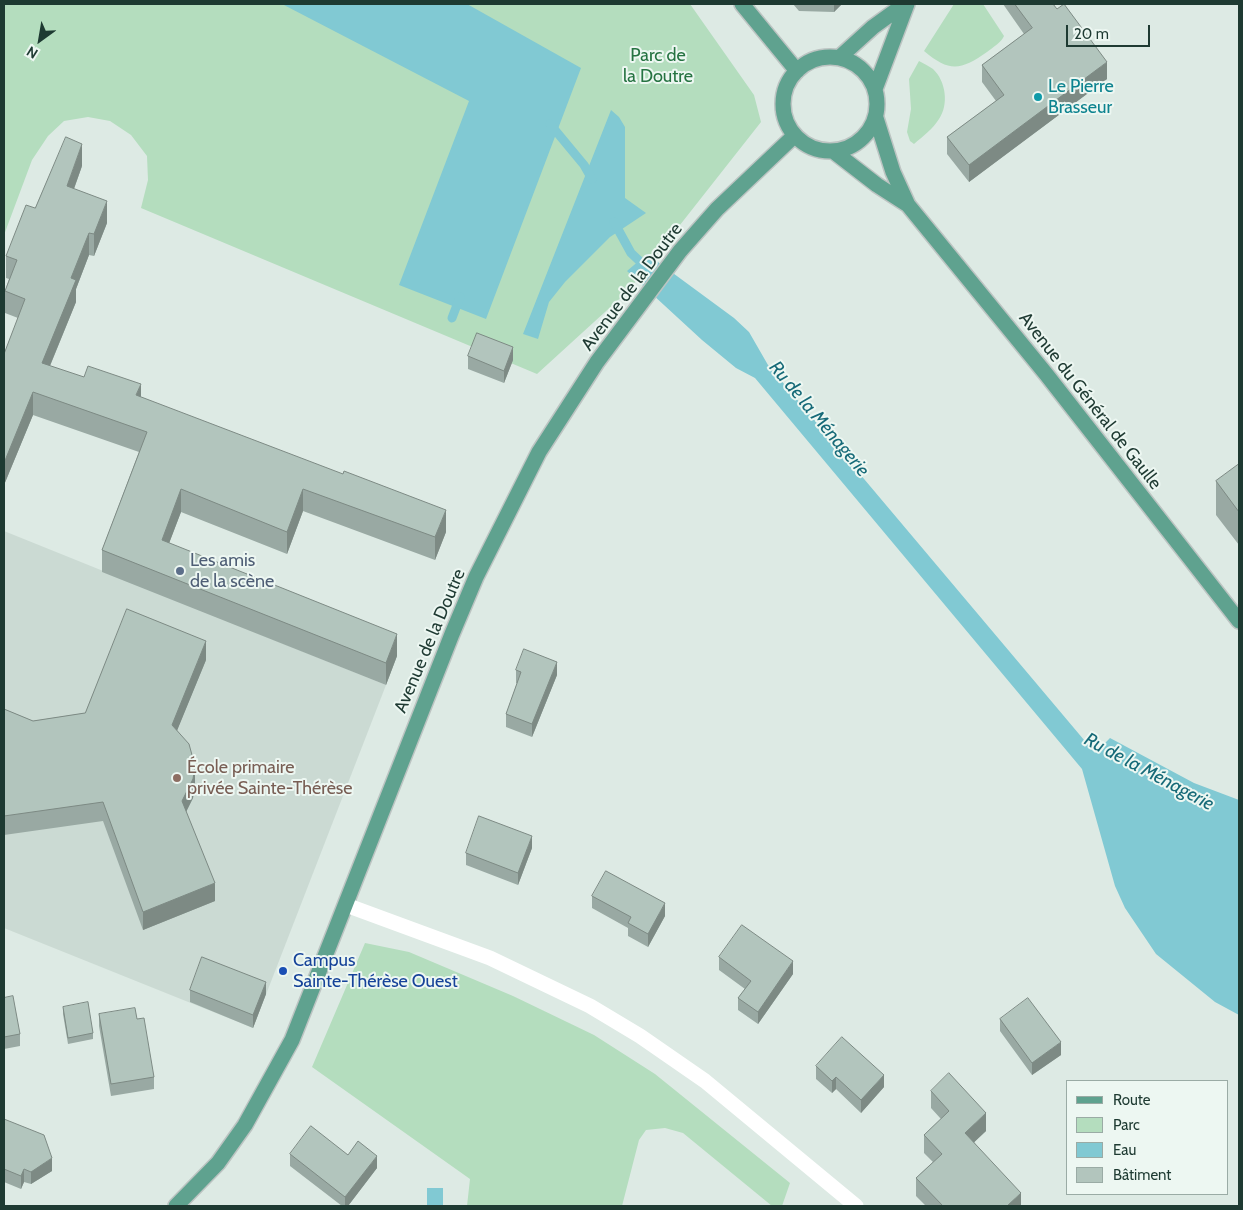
<!DOCTYPE html>
<html>
<head>
<meta charset="utf-8">
<style>
  body { margin:0 }
  #map { position:relative; width:1243px; height:1210px; overflow:hidden; background:#ddeae4; font-family:Cabin,sans-serif }
  canvas { display:block }
  .frame { position:absolute; inset:0; border:5px solid #1e3a32; pointer-events:none }
  .legend { position:absolute; left:1066px; top:1080px; width:162px; height:115px; box-sizing:border-box; background:#edf7f2; border:1px solid #9aaba5; margin:0; padding:6px 9px; list-style:none; font-size:15px; color:#1e3a32 }
  .legend li { display:flex; align-items:center; gap:10px; height:25px }
  .legend b { width:25px; border:1px solid #9aaba5 }
  .north { position:absolute; left:15px; top:15px; width:50px; height:50px; -webkit-text-stroke:4px #edf7f2; paint-order:stroke; rotate:212deg; font-size:14px; font-weight:700; line-height:20px; text-align:center; color:#1e3a32 }
  .north::after { content:''; display:block; margin:auto; width:18px; height:22px; background:#1e3a32; clip-path:polygon(50% 0,100% 100%,50% 72%,0 100%) }
  .scale { position:absolute; left:1066px; top:25px; width:84px; height:22px; box-sizing:border-box; border:2px solid #1e3a32; border-top:0; padding-left:6px; font-size:15px; line-height:18px; white-space:nowrap; color:#1e3a32; -webkit-text-stroke:4px #edf7f2; paint-order:stroke }
</style>
</head>
<body>
<div id="map">
<canvas width="1243" height="1210"></canvas>
<div class="frame"></div>
<ul class="legend">
<li><b style="height:6px;background:#5fa28f"></b>Route</li>
<li><b style="height:14px;background:#b4ddbe"></b>Parc</li>
<li><b style="height:14px;background:#81c9d3"></b>Eau</li>
<li><b style="height:14px;background:#b2c5bd"></b>Bâtiment</li>
</ul>
<div class="north">N</div>
<div class="scale">20 m</div>
</div>
<script>
const ctx = document.querySelector('canvas').getContext('2d');
ctx.lineJoin = 'round';
function fill(path, color) { ctx.fillStyle = color; ctx.fill(path, 'evenodd'); }
function stroke(path, color, width, dash) { ctx.strokeStyle = color; ctx.lineWidth = width; ctx.lineCap = dash ? 'butt' : 'round'; ctx.setLineDash(dash || []); ctx.stroke(path); }
function drawText(font, color, halo, rows, align = 'center') {
  ctx.font = font + ' Cabin,sans-serif'; ctx.lineWidth = 4; ctx.setLineDash([]); ctx.textBaseline = 'middle'; ctx.strokeStyle = halo; ctx.fillStyle = color; for (const [text, x, y, turn = 0] of rows) {
    ctx.save(); ctx.translate(x, y); ctx.rotate((+turn || 0) * Math.PI / 180); ctx.textAlign = isNaN(turn) ? turn : align; if (halo) ctx.strokeText(text, 0, 0); ctx.fillText(text, 0, 0); ctx.restore();
  }
}
const built = new Path2D(`
  M4 531 386 685 253 1028 4 928Z`);
const green = new Path2D(`
  M4 4H690L754 95 761 122 628 291 537 374 141 208 148 180 147 156 131 135 110 121 88 117 64 121 48 136 32 160 4 235Z
  M954 4H983L1004 36C1001 43 993 47 987 52 961 70 950 73 924 51Z
  M919 61C924 64 929 66 933 69 946 81 949 105 939 119 933 129 923 136 914 144L910 141 907 132 911 109 909 79Z
  M365 943 409 952 513 996 594 1035 655 1074 790 1183 782 1206H772L683 1133 665 1128 646 1130 639 1140 622 1206H467L470 1179 312 1067Z`);
const water = new Path2D(`
  M282 4H467L581 68 486 319 399 285 469 101Z
  M611 110 619 117 625 127V198L646 213 610 237 565 282 549 302 538 339 523 334Z
  M647 254 734 318 749 332 768 365 1095 753 1110 738 1194 783 1239 800V1015L1215 1002 1156 954 1125 908 1115 886 1082 769 755 378 736 368 702 340 627 271Z
  M427 1188H443V1206H427Z`);
const stream = new Path2D(`
  M550 124 584 165 592 179
  M614 222 631 253 647 268
  M452 318 460 297`);
const minor = new Path2D(`
  M346 905 490 958 590 1006 640 1036 705 1081 856 1206`);
const major = new Path2D(`
  M742 4 797 71
  M783 104a47 47 0 1 1 94 0a47 47 0 1 1-94 0Z
  M840 57 873 27 905 4
  M875 89 907 4
  M876 118 893 172 908 205 1046 374 1239 621
  M833 151 877 185 908 205
  M176 1206 218 1163 245 1125 292 1040 452 634 476 577 539 452 597 362 680 251 717 209 794 136`);
const wall = new Path2D(`
  M793 4H842L834 12 799 11Z
  M1003 4H1053L1107 79 969 182 947 154V137L996 101 982 82V65L1024 34Z
  M82 166 74 189 107 223 94 256 89 255 76 289V302L50 366 141 397 446 532 435 560 303 511 287 554 181 512 169 543 397 656 386 685 102 572V550L139 452 33 415 4 485V354L18 318 5 313V291L9 279 6 278V256L35 208Z
  M468 356 513 360 504 383 468 369Z
  M1239 464V545L1216 515V481Z
  M206 660 177 730 195 785 193 798 186 812 215 901 143 930 103 821 4 835V709L33 721 85 713Z
  M516 670 557 675 532 737 506 727V714L517 683H516Z
  M532 848 518 885 466 865V853Z
  M592 896 665 916 648 947 628 936V928L592 908Z
  M719 957 793 974 758 1024 738 1010V998L745 989 719 970Z
  M190 990 266 994 253 1028 190 1002Z
  M4 998 20 1034V1046L4 1049Z
  M63 1007 93 1033V1039L68 1044 63 1014Z
  M99 1014 137 1019 154 1077V1089L111 1096 99 1026Z
  M1000 1019 1061 1055 1032 1075 1000 1031Z
  M816 1066 884 1087 861 1113 836 1089 832 1093 816 1079Z
  M931 1091 986 1131 974 1142 1021 1206H926L916 1196V1178L933 1162 924 1153V1135L941 1119 931 1108Z
  M4 1119 52 1171 31 1184 24 1182 21 1189 4 1182Z
  M290 1154 348 1155 377 1168 348 1206H342L290 1166Z`);
const shadedWall = new Path2D(`
  M834 4H842L834 12Z
  M1107 62V79L969 182V165Z
  M82 144V166L67 208V186Z
  M107 201V223L94 256V234Z
  M89 233V255L76 289V302L42 385V363L71 278Z
  M513 347V360L504 383V371Z
  M141 384V407L136 395Z
  M33 392V415L4 485V463Z
  M181 489V512L162 562V540Z
  M303 489V511L287 554V532Z
  M446 510V532L435 560V537Z
  M397 634V656L386 685V663Z
  M206 641V660L172 743V725Z
  M557 662V675L532 737V724Z
  M195 766V785L193 798 182 820V801Z
  M532 836V848L518 885V873Z
  M215 883V901L143 930V912Z
  M665 903V916L648 947V934Z
  M793 961V974L758 1024V1012Z
  M266 982V994L253 1028V1015Z
  M1061 1042V1055L1032 1075V1063Z
  M884 1075V1087L861 1113V1100Z
  M836 1077V1089L832 1093V1081Z
  M986 1113V1131L965 1151V1133Z
  M377 1156V1168L348 1206H345V1197Z
  M52 1158V1171L31 1184V1172Z
  M24 1169V1182L21 1189V1176Z
  M1021 1193V1206H1007Z`);
const building = new Path2D(`
  M1015 4H1053L1057 9 1064 4 1107 62 969 165 947 137 1004 95 982 65 1032 28Z
  M66 137 82 144 67 186 107 201 94 234 89 233 71 278 76 280 42 363 84 377 88 366 141 384 136 395 343 474 344 471 446 510 435 537 303 489 287 532 181 489 162 540 397 634 386 663 102 550 147 432 33 392 4 463V354L25 299 5 291 17 260 6 256 26 205 35 208Z
  M477 333 513 347 504 371 468 356Z
  M1239 464V512L1216 481Z
  M127 609 206 641 172 725 189 744 195 766 193 779 182 801 215 883 143 912 103 802 4 816V709L33 721 85 713Z
  M524 649 557 662 532 724 506 714 521 672 516 670Z
  M479 816 532 836 518 873 466 853Z
  M606 871 665 903 648 934 628 923 631 917 592 896Z
  M742 925 793 961 758 1012 738 998 751 981 719 957Z
  M202 957 266 982 253 1015 190 990Z
  M13 996 20 1034 4 1037V998Z
  M1028 998 1061 1042 1032 1063 1000 1019Z
  M88 1002 93 1033 68 1038 63 1007Z
  M135 1008 137 1019 144 1018 154 1077 111 1084 99 1014Z
  M842 1037 884 1075 861 1100 836 1077 832 1081 816 1066Z
  M949 1073 986 1113 965 1133 1021 1193 1007 1206H943L916 1178 942 1154 924 1135 949 1111 931 1091Z
  M4 1119 44 1135 52 1158 31 1172 24 1169 21 1176 4 1169Z
  M311 1126 348 1155 358 1141 377 1156 345 1197 290 1154Z`);
const markers = [
  [1038,97,5,"#0f9aa8"],
  [180,571,5,"#5c6f8a"],
  [177,778,5,"#8d6e63"],
  [283,971,5,"#1a4fb4"]
];
const parkNames = [
  ["Parc de",658,56],
  ["la Doutre",658,77]
];
const cultureNames = [
  ["Le Pierre",1048,87],
  ["Brasseur",1048,108]
];
const streetNames = [
  ["Avenue de la Doutre",632,287,-53],
  ["Avenue du Général de Gaulle",1090,401,52],
  ["Avenue de la Doutre",430,641,-67]
];
const serviceNames = [
  ["Les amis",190,561],
  ["de la scène",190,582]
];
const educationNames = [
  ["École primaire",187,768],
  ["privée Sainte-Thérèse",187,789]
];
const transitNames = [
  ["Campus",293,961],
  ["Sainte-Thérèse Ouest",293,982]
];
const waterNames = [
  ["Ru de la Ménagerie",819,419,50],
  ["Ru de la Ménagerie",1149,772,28]
];
fill(built, '#cbdad3');
fill(green, '#b4ddbe');
fill(water, '#81c9d3');
stroke(stream, '#81c9d3', 9);
stroke(major, '#bcc4c2', 18);
stroke(minor, '#fff', 15);
stroke(major, '#5fa28f', 15);
fill(wall, '#99a9a3');
fill(shadedWall, '#7d8a84');
fill(building, '#b2c5bd');
stroke(building, '#7d8a84', 1);
for (const [x, y, r, color] of markers) { const dot = new Path2D(); dot.arc(x, y, r, 0, 2 * Math.PI); ctx.fillStyle = color; ctx.fill(dot); stroke(dot, '#edf7f2', 2); }
drawText('18px', '#267342', '#edf7f2', parkNames);
drawText('18px', '#0d838f', '#edf7f2', cultureNames, 'left');
drawText('18px', '#1e3a32', '#edf7f2', streetNames);
drawText('18px', '#4e5e75', '#edf7f2', serviceNames, 'left');
drawText('18px', '#785e54', '#edf7f2', educationNames, 'left');
drawText('18px', '#164399', '#edf7f2', transitNames, 'left');
drawText('italic 19px', '#166a78', '#edf7f2', waterNames);
</script>
</body>
</html>
